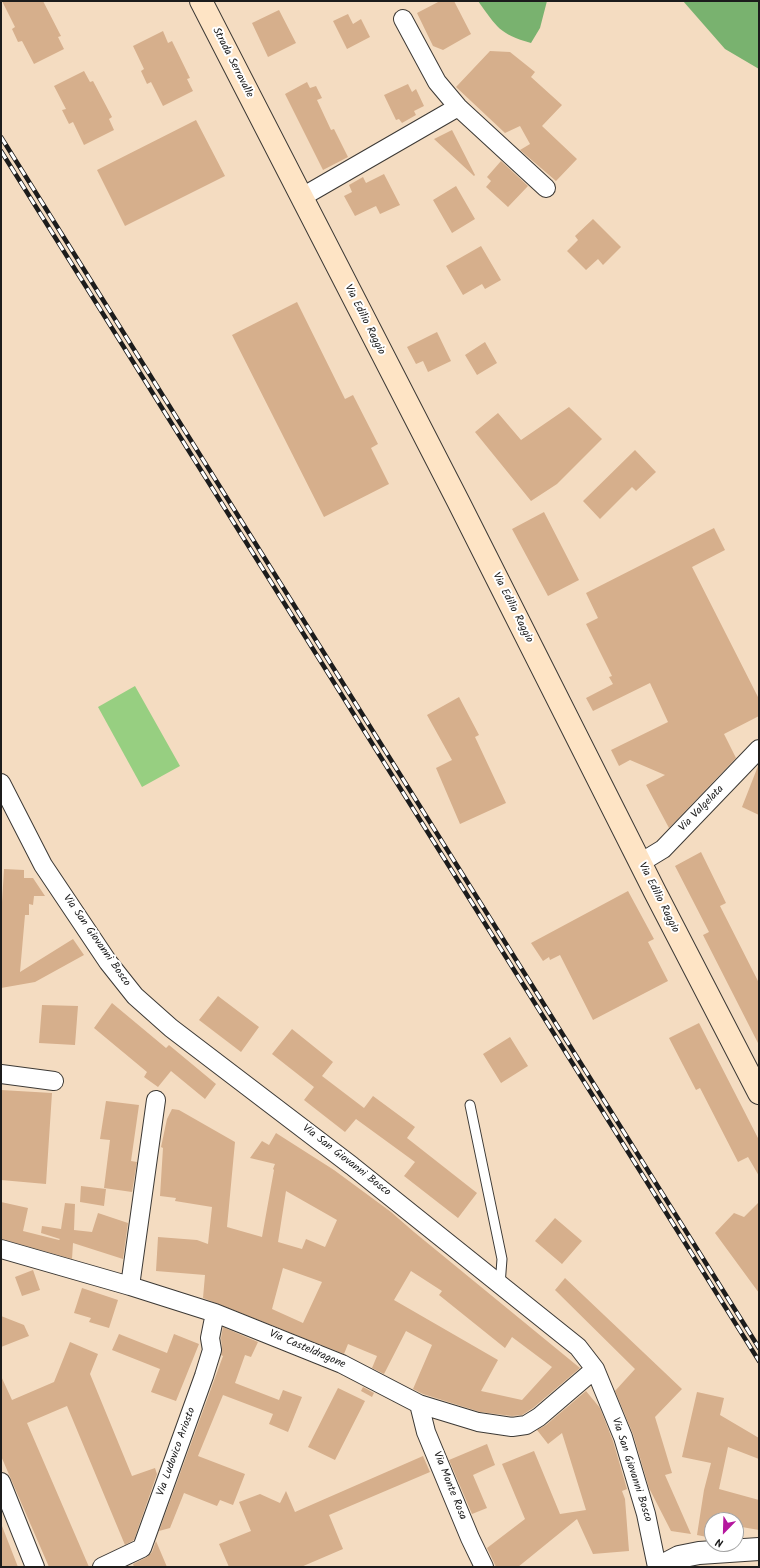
<!DOCTYPE html>
<html>
<head>
<meta charset="utf-8">
<style>
  body { margin:0 }
  #map { position:relative; width:760px; height:1568px; overflow:hidden; background:#f4dcc1; font-family:Kalam,sans-serif }
  canvas { display:block }
  .frame { position:absolute; inset:0; border:2px solid #1c1c1c; pointer-events:none }
  .north { position:absolute; left:704px; top:1512px; width:40px; height:40px; box-sizing:border-box; background:#fff; border:1px solid #a4a4a4; border-radius:50%; rotate:203deg; font-size:11px; font-weight:700; line-height:16px; text-align:center; color:#1c1c1c }
  .north::after { content:''; display:block; margin:auto; width:14px; height:18px; background:#b5179e; clip-path:polygon(50% 0,100% 100%,50% 72%,0 100%) }
</style>
</head>
<body>
<div id="map">
<canvas width="760" height="1568"></canvas>
<div class="frame"></div>
<div class="north">N</div>
</div>
<script>
const ctx = document.querySelector('canvas').getContext('2d');
ctx.lineJoin = 'round';
function fill(path, color) { ctx.fillStyle = color; ctx.fill(path, 'evenodd'); }
function stroke(path, color, width, dash) { ctx.strokeStyle = color; ctx.lineWidth = width; ctx.lineCap = dash ? 'butt' : 'round'; ctx.setLineDash(dash || []); ctx.stroke(path); }
function drawText(font, color, halo, rows, align = 'center') {
  ctx.font = font + ' Kalam,sans-serif'; ctx.lineWidth = 4; ctx.setLineDash([]); ctx.textBaseline = 'middle'; ctx.strokeStyle = halo; ctx.fillStyle = color; for (const [text, x, y, turn = 0] of rows) {
    ctx.save(); ctx.translate(x, y); ctx.rotate((+turn || 0) * Math.PI / 180); ctx.textAlign = isNaN(turn) ? turn : align; if (halo) ctx.strokeText(text, 0, 0); ctx.fillText(text, 0, 0); ctx.restore();
  }
}
const green = new Path2D(`
  M135 686 180 766 142 787 98 707Z`);
const forest = new Path2D(`
  M478 1H547L540 28 531 43C499 34 497 27 478 1Z
  M683 1H759V69L725 49Z`);
const building = new Path2D(`
  M2 1H43L61 36 58 37 64 49 34 64 22 41 18 42 12 29 15 27Z
  M440 1H454L471 34 443 50 433 46 417 13Z
  M279 10 296 43 268 57 252 23Z
  M348 14 353 24 361 19 370 37 347 49 333 21Z
  M163 31 168 43 172 41 190 78 187 79 193 91 163 106 151 82 147 84 141 71 144 69 133 46Z
  M490 51 510 52 535 72 531 77 562 105 542 126 577 159 556 181 520 150 530 144 520 126 505 133 456 87Z
  M84 71 90 82 93 81 112 117 109 119 114 130 84 145 73 122 69 124 62 110 66 109 54 86Z
  M307 82 310 88 316 86 322 98 317 100 331 130 334 129 348 157 323 170 285 94Z
  M408 84 412 92 416 89 424 106 414 111 416 115 402 123 399 119 396 120 384 95Z
  M196 120 225 176 125 226 97 170Z
  M452 130 475 175 474 176 434 139Z
  M501 161 528 186 508 207 486 187 491 181 487 177Z
  M384 174 400 205 380 214 376 206 355 216 344 196 352 192 349 185 363 177 366 183Z
  M456 186 475 219 452 233 433 200Z
  M593 219 621 247 603 265 598 259 586 270 567 251 578 240 575 236Z
  M481 246 501 280 485 289 482 284 463 295 446 266Z
  M297 302 345 399 353 395 378 444 371 448 389 484 324 517 232 335Z
  M437 332 451 361 428 372 423 361 416 364 407 347Z
  M485 342 497 363 477 375 465 355Z
  M569 407 602 439 557 484 531 501 475 432 498 413 521 440Z
  M635 450 656 472 636 491 632 487 600 519 583 501Z
  M544 512 579 580 548 596 512 529Z
  M714 528 725 550 692 567 759 699V716L724 734 736 758 669 828 646 785 665 775 630 760 619 766 611 750 668 722 650 683 593 711 586 698 613 684 609 677 612 676 586 624 598 618 586 593Z
  M459 697 479 735 475 737 506 803 460 824 436 768 452 760 427 715Z
  M758 766 759 767V815L742 807Z
  M701 852 726 903 720 906 759 983V1045L703 935 709 932 675 866Z
  M4 869 24 870V878H33L45 896H34L33 905 29 904V915H25L20 972 73 939 84 955 35 982 1 988V919Z
  M628 891 654 939 648 942 668 981 593 1020 560 955 550 960 549 957 543 961 531 943Z
  M218 996 259 1027 241 1052 199 1020Z
  M112 1003 166 1048 169 1045 216 1084 205 1099 171 1071 158 1087 144 1077 147 1072 94 1028Z
  M42 1005 78 1006 75 1045 39 1043Z
  M699 1023 759 1140V1176L748 1157 738 1162 700 1088 696 1090 669 1038Z
  M292 1029 333 1062 322 1076 364 1108 373 1096 415 1127 407 1138 477 1193 458 1218 404 1176 415 1162 356 1119 345 1132 304 1100 314 1087 272 1054Z
  M510 1037 528 1066 501 1083 483 1054Z
  M1 1090 52 1093 46 1184 1 1180Z
  M106 1101 139 1105 131 1161 137 1162 132 1192 104 1188 110 1140 100 1139Z
  M172 1109 179 1110 235 1142 227 1227 262 1237 274 1170 273 1169 275 1164 250 1158 262 1141 269 1145 276 1133 334 1170 391 1212 414 1232 580 1368 533 1408 522 1415 512 1416 480 1412 423 1394 413 1389 432 1345 406 1331 384 1374 372 1368 377 1356 348 1344 344 1354 203 1298 205 1275 156 1271 158 1237 197 1240 208 1244 212 1207 175 1201 176 1198 160 1196 163 1148 161 1147 167 1119ZM286 1191 337 1220 325 1247 306 1239 302 1249 278 1242ZM283 1268 322 1282 303 1323 272 1309ZM411 1271 442 1291 439 1295 505 1348 512 1337 552 1367 522 1400 481 1391 498 1360 394 1300Z
  M81 1186 106 1189 104 1206 80 1202Z
  M1 1202 28 1208 23 1231 59 1240 60 1239 41 1233 42 1226 61 1229 65 1203 75 1204 74 1230 92 1232 98 1213 128 1223 123 1259 73 1243 72 1259 1 1239Z
  M759 1202V1293L715 1233 734 1213 744 1217Z
  M555 1218 582 1241 562 1264 535 1241Z
  M33 1270 40 1290 22 1296 15 1277Z
  M565 1278 682 1389 655 1417 672 1473 665 1475 691 1534 671 1531 649 1488 633 1434 615 1391 635 1369 555 1290Z
  M82 1288 118 1300 109 1328 89 1322 91 1318 74 1313Z
  M1 1316 24 1325 29 1336 1 1347Z
  M223 1327 258 1342 251 1357 245 1355 235 1383 279 1400 283 1390 302 1397 288 1432 269 1424 273 1414 223 1395 198 1456 245 1474 233 1505 220 1500 217 1506 184 1493 170 1528 159 1531 223 1356 221 1355 222 1348 221 1338Z
  M119 1334 167 1353 174 1334 199 1344 176 1401 151 1392 160 1369 112 1350Z
  M70 1342 98 1354 90 1374 132 1476 155 1468 157 1474 134 1540 125 1545 67 1406 27 1423 89 1567H49L1 1456V1376L12 1400 54 1382Z
  M363 1387 374 1393 372 1397 361 1391Z
  M338 1388 365 1401 335 1460 308 1447Z
  M586 1391 600 1408 613 1441 627 1489 622 1491 625 1499 629 1551 593 1554 577 1519 518 1567H496L487 1548 525 1519 502 1464 534 1451 560 1514 586 1510 562 1433 548 1444 537 1430 546 1425Z
  M697 1392 724 1398 720 1415 759 1438V1459L728 1447 719 1489 759 1500V1530L736 1526V1520H712V1538L697 1535 704 1490 711 1463 682 1457Z
  M487 1444 495 1465 473 1475 487 1508 472 1514 449 1460Z
  M423 1456 430 1472 329 1515 343 1549 301 1567H229L219 1544 251 1531 239 1502 260 1494 280 1503 286 1491 295 1512Z
  M1 1526H2L18 1567H1Z
  M156 1541 167 1567H134L133 1564 147 1557 152 1552Z`);
const service = new Path2D(`
  M470 1105 502 1259 500 1285`);
const minor = new Path2D(`
  M403 19 437 82 458 107 546 188
  M302 197 458 107
  M1 783 43 865 108 962 135 996 171 1028 352 1166 578 1347 595 1369 623 1437 646 1514 657 1567
  M640 863 663 849 759 749
  M1 1074 54 1081
  M1 1249 130 1286 215 1313 342 1364 419 1404 478 1422 512 1427 526 1425 539 1417 595 1369
  M130 1286 156 1100
  M419 1404 426 1432 470 1538 484 1567
  M1 1482 35 1567
  M102 1567 142 1548 204 1376 212 1350 210 1338 215 1313`);
const tertiary = new Path2D(`
  M660 1567 679 1557 699 1553 759 1549`);
const secondary = new Path2D(`
  M201 1 458 501 655 892 759 1093`);
const rail = new Path2D(`
  M1 137 759 1348
  M1 151 759 1361`);
const streetNames = [
  ["Strada Serravalle",232,63,63],
  ["Via Edilio Raggio",364,320,63],
  ["Via Edilio Raggio",512,608,63],
  ["Via Valgelata",702,809,-46],
  ["Via Edilio Raggio",658,898,63],
  ["Via San Giovanni Bosco",96,941,55],
  ["Via San Giovanni Bosco",346,1161,38],
  ["Via Casteldragone",307,1350,23],
  ["Via Ludovico Ariosto",177,1452,-70],
  ["Via San Giovanni Bosco",631,1470,72],
  ["Via Monte Rosa",449,1486,68]
];
fill(green, '#97cf81');
fill(forest, '#79b26f');
fill(building, '#d6af8c');
stroke(service, '#3c3935', 11);
stroke(minor, '#3c3935', 20);
stroke(tertiary, '#3c3935', 24);
stroke(secondary, '#3c3935', 24);
stroke(service, '#fff', 9);
stroke(minor, '#fff', 18);
stroke(tertiary, '#fff', 22);
stroke(secondary, '#fee4c5', 22);
stroke(rail, '#1c1c1c', 4.5);
stroke(rail, '#fff', 3, [9]);
drawText('11px', '#1c1c1c', '#fff', streetNames);
</script>
</body>
</html>
